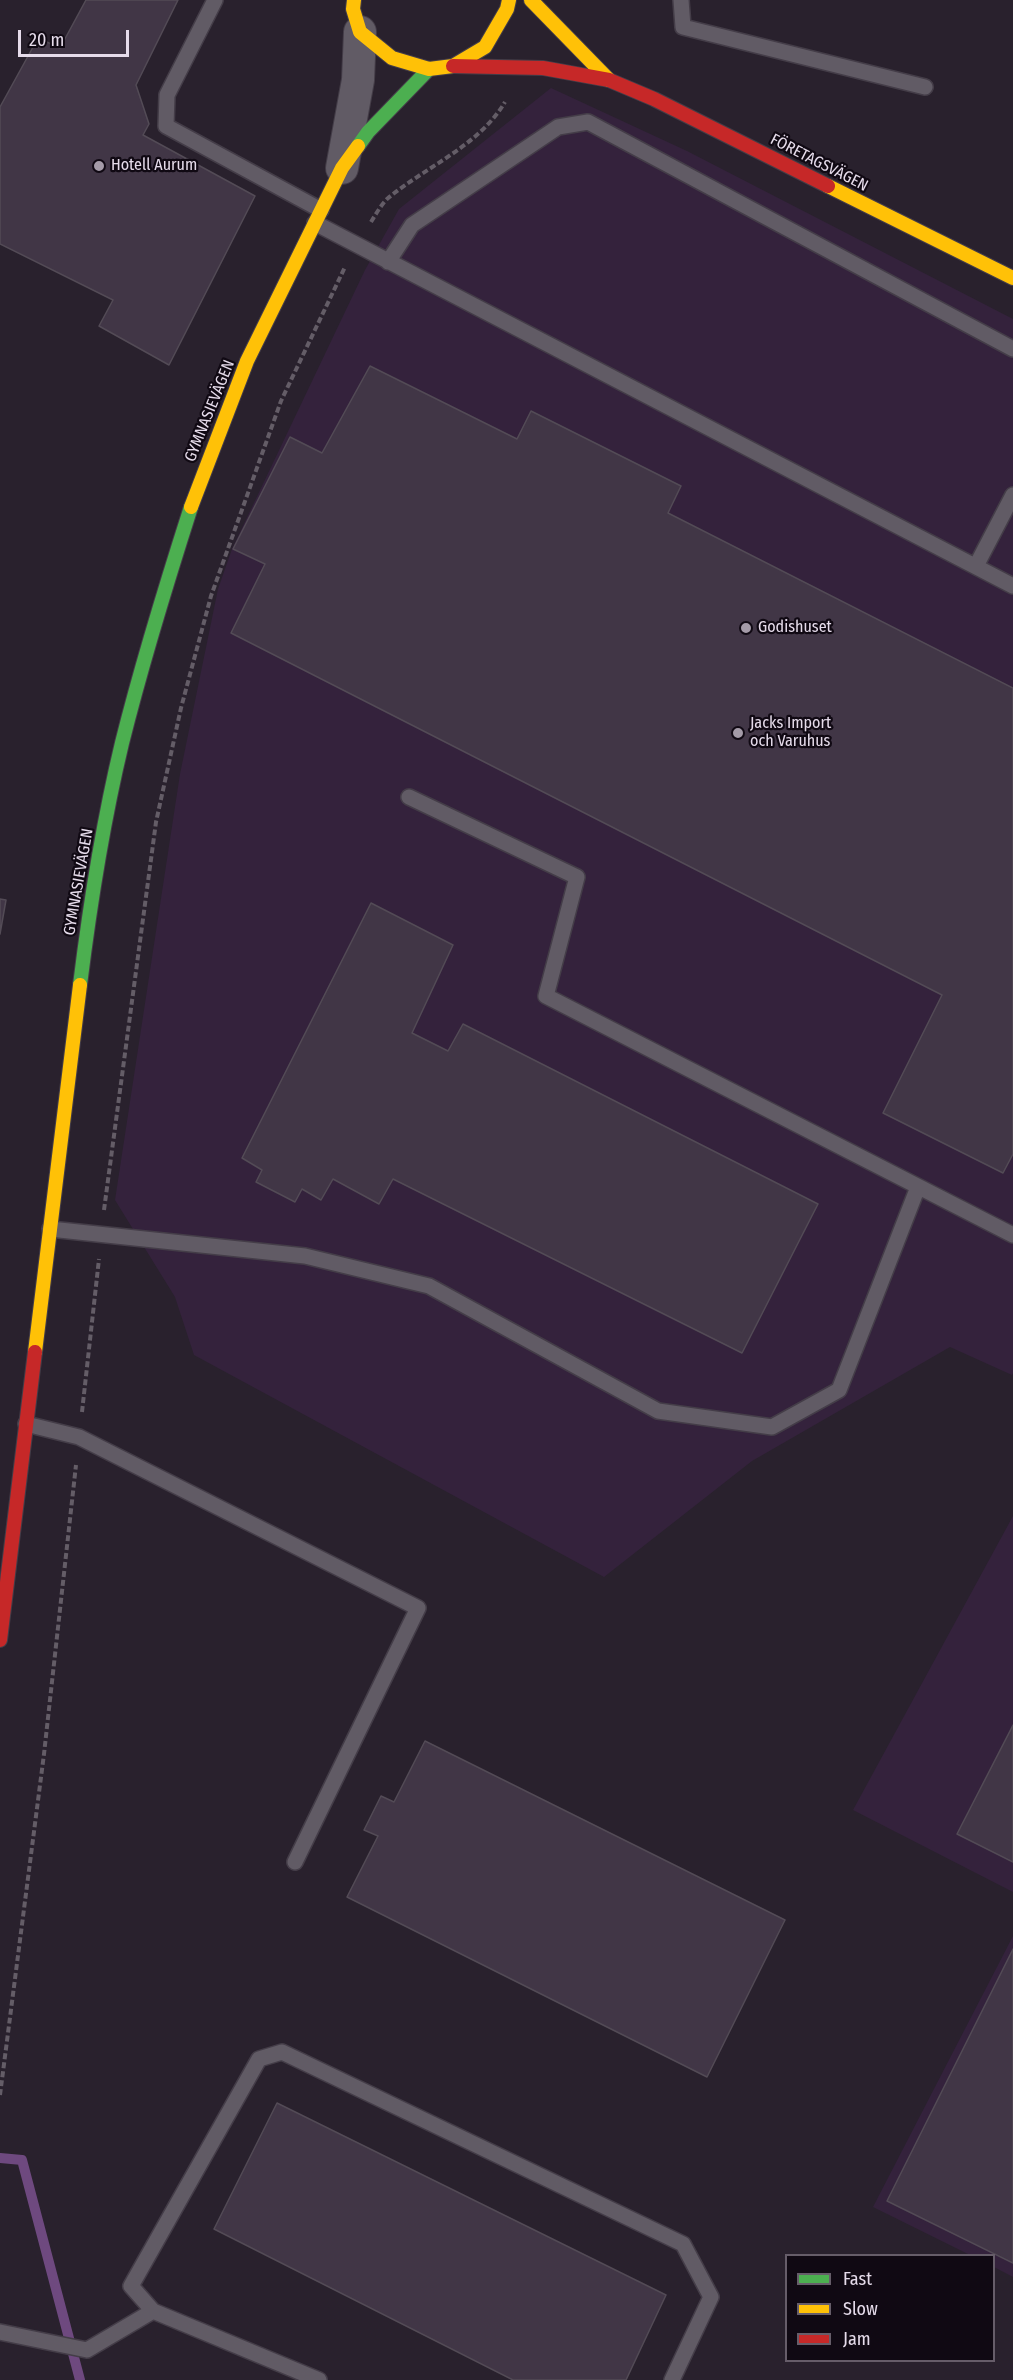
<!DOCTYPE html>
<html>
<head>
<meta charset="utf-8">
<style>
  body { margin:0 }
  #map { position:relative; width:1013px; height:2380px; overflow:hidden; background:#29212d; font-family:"Fira Sans Condensed",sans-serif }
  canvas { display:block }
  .legend { position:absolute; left:785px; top:2254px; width:210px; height:108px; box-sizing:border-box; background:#100913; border:2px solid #665d69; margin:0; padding:8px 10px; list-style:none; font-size:18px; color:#e6dceb }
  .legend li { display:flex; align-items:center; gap:12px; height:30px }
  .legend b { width:30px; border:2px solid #665d69 }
  .scale { position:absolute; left:18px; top:30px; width:111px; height:27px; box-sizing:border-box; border:3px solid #e6dceb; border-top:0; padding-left:8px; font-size:18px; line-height:21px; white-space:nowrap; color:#e6dceb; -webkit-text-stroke:4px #100913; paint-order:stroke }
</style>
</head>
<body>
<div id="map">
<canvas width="1013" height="2380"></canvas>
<ul class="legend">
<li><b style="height:8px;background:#4caf50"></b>Fast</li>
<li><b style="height:8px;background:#ffc107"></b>Slow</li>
<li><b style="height:8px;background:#c62828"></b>Jam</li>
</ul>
<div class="scale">20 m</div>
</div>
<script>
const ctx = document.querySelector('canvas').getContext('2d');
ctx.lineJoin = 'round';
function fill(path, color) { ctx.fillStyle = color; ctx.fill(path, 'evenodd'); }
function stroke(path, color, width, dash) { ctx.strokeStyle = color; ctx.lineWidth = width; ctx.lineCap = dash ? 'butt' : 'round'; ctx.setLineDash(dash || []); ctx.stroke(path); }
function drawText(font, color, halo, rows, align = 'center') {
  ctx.font = font + ' "Fira Sans Condensed",sans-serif'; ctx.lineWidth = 4.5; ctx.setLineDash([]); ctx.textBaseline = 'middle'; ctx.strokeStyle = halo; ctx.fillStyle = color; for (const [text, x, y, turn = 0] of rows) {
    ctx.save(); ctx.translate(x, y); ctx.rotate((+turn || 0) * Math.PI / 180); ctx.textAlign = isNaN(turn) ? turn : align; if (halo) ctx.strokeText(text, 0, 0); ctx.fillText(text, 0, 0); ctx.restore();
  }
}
const built = new Path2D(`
  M551 88 687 151 1013 319V1373L1012 1375 950 1347 752 1461 604 1577 194 1355 175 1297 115 1200 180 774 218 589 232 549 365 270 399 209Z
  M1013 1516V1892L853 1810Z
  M1013 1936V2277L994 2267V2256L970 2255 873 2207Z`);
const stream = new Path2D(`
  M0 2158 22 2160 80 2380`);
const building = new Path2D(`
  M86 0H178L136 85 149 124 143 135 255 196 169 365 99 326 113 300 0 244V107L38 38 60 48Z
  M370 366 517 439 531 411 681 486 668 513 1013 688V1154L1003 1173 883 1113 942 995 231 633 265 564 233 549 290 437 322 453Z
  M0 899 6 900 0 934Z
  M371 903 453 945 412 1033 448 1051 463 1024 818 1204 742 1353 393 1179 379 1204 333 1179 321 1200 302 1189 295 1202 256 1182 262 1170 242 1158Z
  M1013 1725V1862L957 1834Z
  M425 1741 785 1920 707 2077 347 1897 378 1836 364 1830 381 1796 394 1802Z
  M1013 1949V2263L887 2201Z
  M277 2103 666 2295 626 2380H513L214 2229Z`);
const path = new Path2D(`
  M371 222C376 214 381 205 387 199 425 167 479 146 505 102
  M104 1210 156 822 181 708 211 596 281 401 345 267
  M82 1412 99 1259
  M0 2095 44 1754 76 1465`);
const lane = new Path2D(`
  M215 0 167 95 166 126 321 210
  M681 0 683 27 925 87
  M315 223 1013 586
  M388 262 412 225 558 127 588 122 1013 349
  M976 566 1013 495
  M409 797 577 877 546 996 1013 1235
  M50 1229 305 1256 429 1286 658 1411 772 1427 839 1390 918 1187
  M26 1424 79 1437 418 1608 295 1862
  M0 2332 87 2350 153 2311
  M319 2380 153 2311 131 2286 259 2059 282 2052 683 2244 711 2297 672 2380`);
const street = new Path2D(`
  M342 168 358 80 360 32`);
const fast = new Path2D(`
  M358 146 368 132 429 69
  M80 985C90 904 103 822 122 743 142 663 166 585 191 507`);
const slow = new Path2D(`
  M354 0 353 9 360 32 392 58 429 69 453 66 485 47 507 9 509 0
  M531 0 609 80
  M828 186 1013 278
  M191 507 247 361 342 168 358 146
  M35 1352 80 985`);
const jam = new Path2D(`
  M453 66 543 68 609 80 654 99 828 186
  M0 1640 35 1352`);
const markers = [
  [99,166,6,"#a49ba8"],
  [746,628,6,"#a49ba8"],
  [738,733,6,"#a49ba8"]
];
const streetNames = [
  ["FÖRETAGSVÄGEN",819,163,27],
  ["GYMNASIEVÄGEN",210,411,-68],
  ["GYMNASIEVÄGEN",79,882,-80]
];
const poiNames = [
  ["Hotell Aurum",111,166],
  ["Godishuset",758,628],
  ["Jacks Import",750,724],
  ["och Varuhus",750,742]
];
fill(built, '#34223c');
stroke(stream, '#6e497f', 10);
fill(building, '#413646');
stroke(building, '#534b56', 1.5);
stroke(lane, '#443d48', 18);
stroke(street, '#443d48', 34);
stroke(fast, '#443d48', 16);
stroke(slow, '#443d48', 16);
stroke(jam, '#443d48', 16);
stroke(path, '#645d67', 4, [6, 3]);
stroke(lane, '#615b65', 15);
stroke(street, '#615b65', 32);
stroke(fast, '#4caf50', 14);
stroke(slow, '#ffc107', 14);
stroke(jam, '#c62828', 14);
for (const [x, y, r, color] of markers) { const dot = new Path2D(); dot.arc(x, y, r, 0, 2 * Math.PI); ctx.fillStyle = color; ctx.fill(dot); stroke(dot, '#100913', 2); }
drawText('16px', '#e6dceb', '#100913', streetNames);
drawText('16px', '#e6dceb', '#100913', poiNames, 'left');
</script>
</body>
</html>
